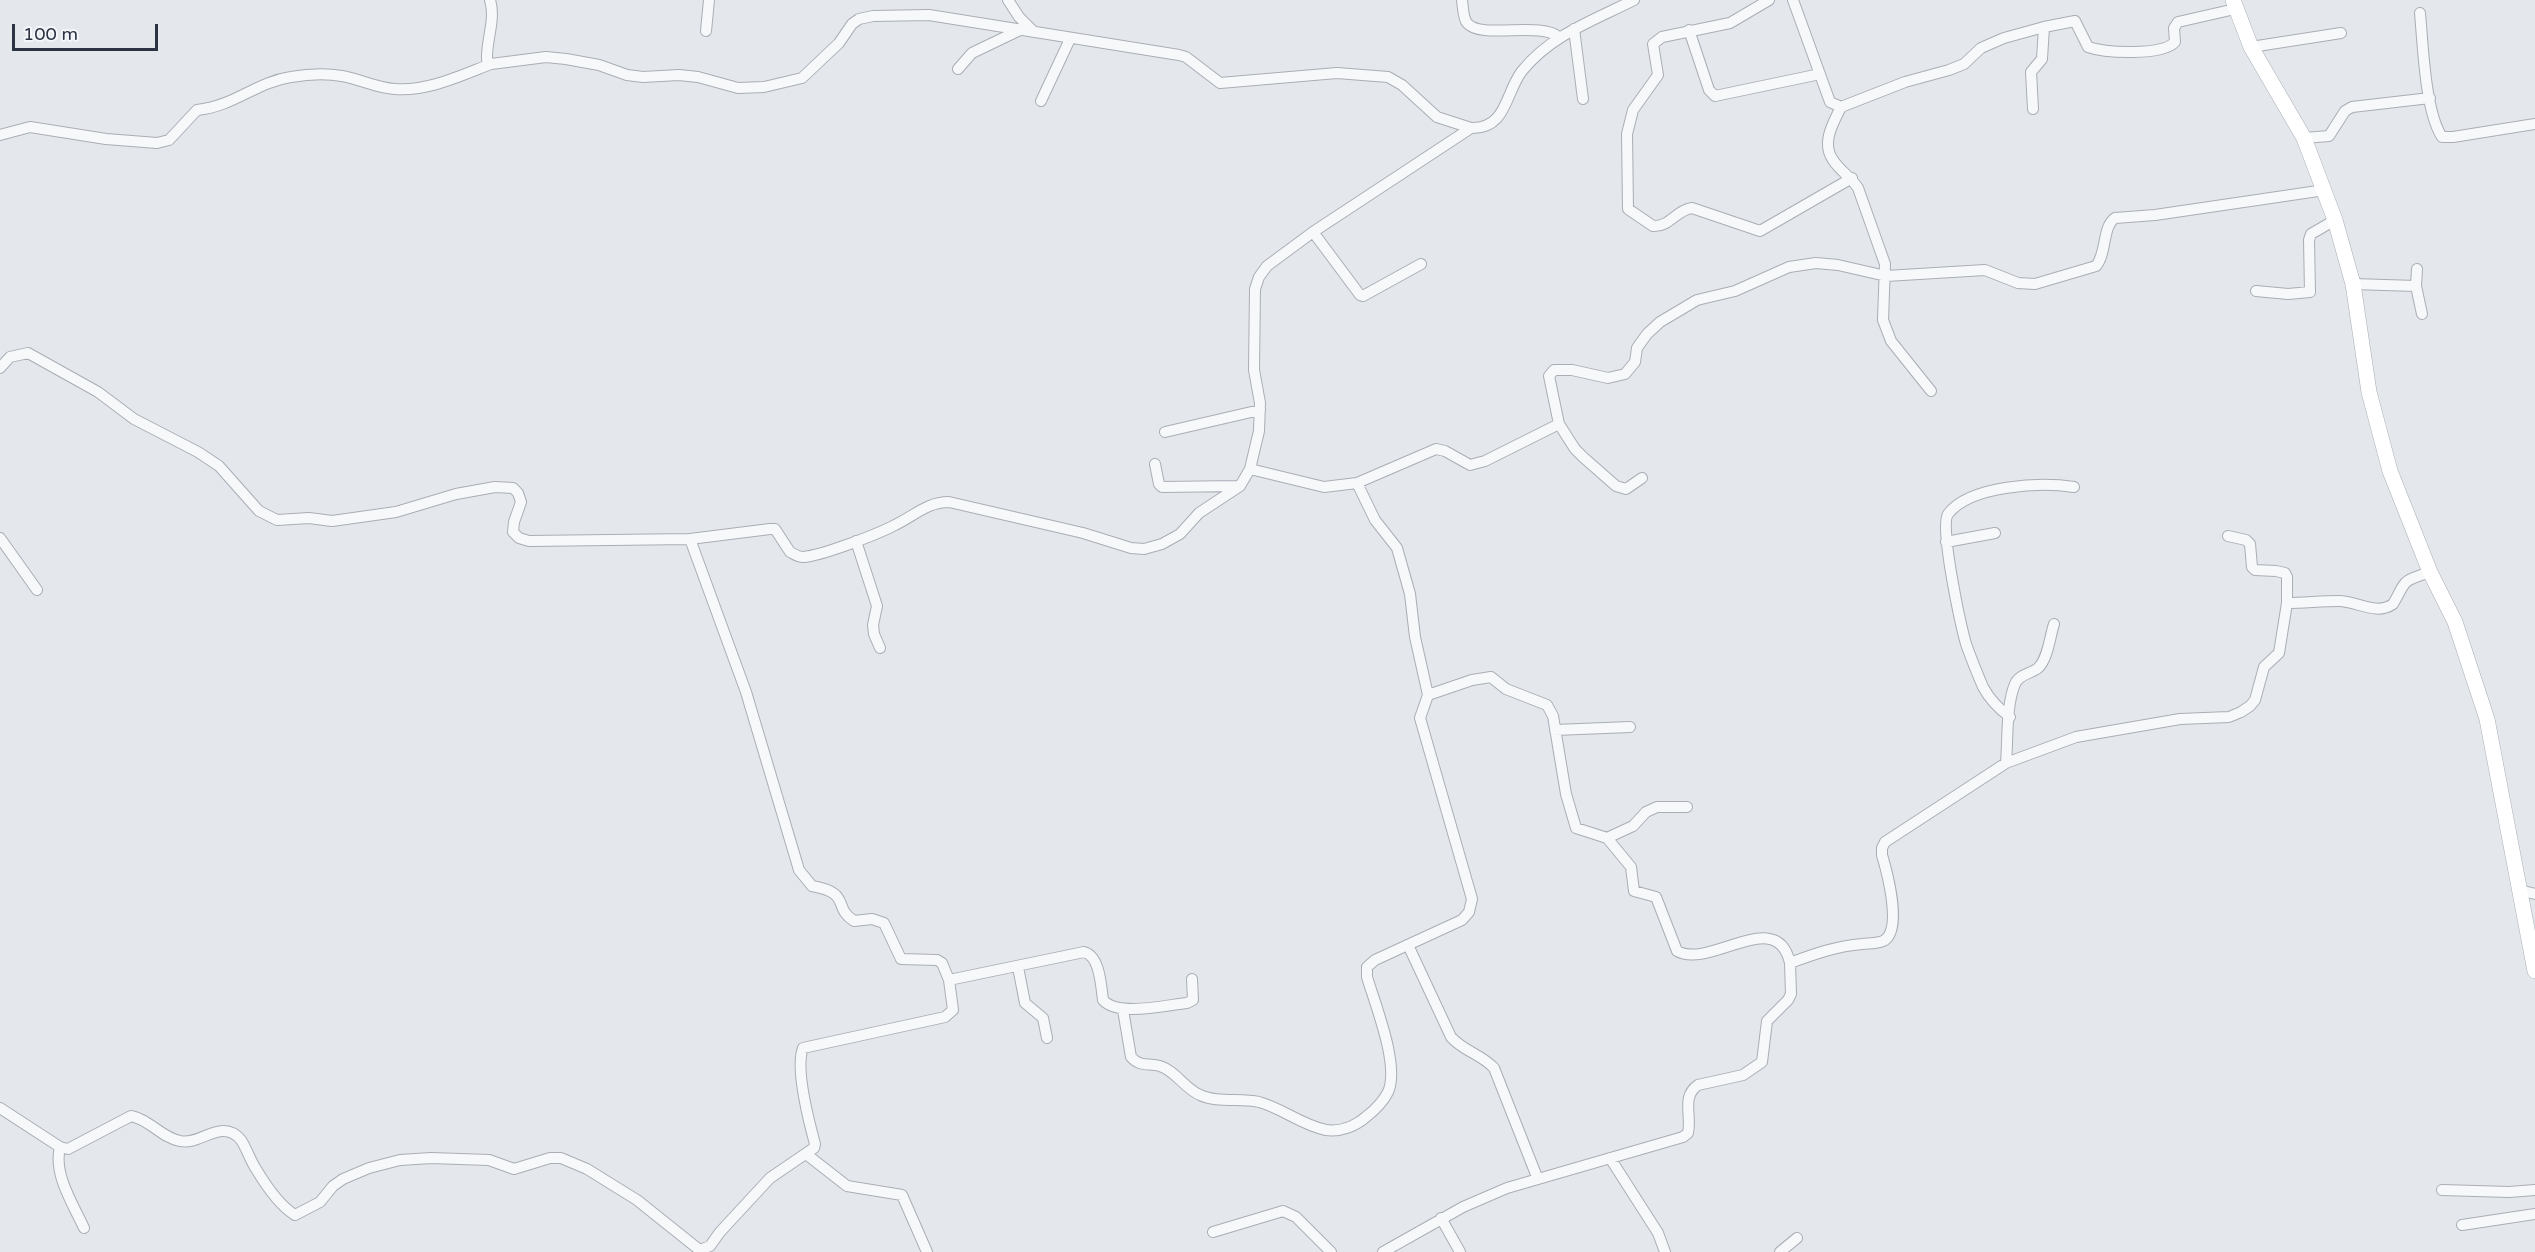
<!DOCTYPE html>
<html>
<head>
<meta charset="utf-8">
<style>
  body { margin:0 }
  #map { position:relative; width:2535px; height:1252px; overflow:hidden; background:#e4e7ec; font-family:"Varela Round",sans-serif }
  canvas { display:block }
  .scale { position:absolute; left:12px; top:24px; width:146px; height:27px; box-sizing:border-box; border:3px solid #2c3444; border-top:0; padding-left:8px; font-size:18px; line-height:21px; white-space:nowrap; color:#2c3444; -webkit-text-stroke:4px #f4f6f9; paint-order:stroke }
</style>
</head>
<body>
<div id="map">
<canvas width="2535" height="1252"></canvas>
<div class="scale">100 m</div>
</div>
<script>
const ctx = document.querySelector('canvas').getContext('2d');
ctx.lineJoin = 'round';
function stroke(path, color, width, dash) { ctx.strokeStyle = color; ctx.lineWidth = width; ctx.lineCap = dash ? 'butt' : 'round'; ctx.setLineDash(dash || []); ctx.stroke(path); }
const street = new Path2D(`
  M490 0C496 20 486 40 487 60L491 64 546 57 566 59 599 65 627 75 643 77 679 75 698 77 738 88 764 87 802 78 839 43 852 24 859 19 873 16 929 15 1179 55 1186 57 1220 83 1337 73 1388 77 1402 85 1437 117 1471 128
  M1008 0 1019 17 1032 30
  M1462 0C1463 7 1463 18 1467 23 1481 40 1540 21 1559 37
  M1769 0 1730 23 1662 37 1653 44 1658 75 1633 110 1627 134 1628 209 1653 226C1670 227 1676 210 1692 208L1760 231 1852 178
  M1793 0 1830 102 1841 107 1905 82 1949 70 1964 64 1981 48 2004 38 2044 27 2075 21 2088 47C2105 53 2162 56 2175 42L2174 28 2178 22 2235 9
  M2420 13C2423 45 2425 111 2442 137H2453L2535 124
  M1574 29 1583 99
  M1689 30 1709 90 1715 96 1820 74
  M706 31 709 0
  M2251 47 2341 33
  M958 69 972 53 1022 29
  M1041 101 1070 39
  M1841 107C1833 123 1821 143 1833 160 1840 171 1851 177 1858 188L1885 264 1883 320 1891 341 1931 391
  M2033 109 2031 72 2042 59 2044 27
  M0 135 30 127 106 139 157 143 169 140 197 110C235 106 256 82 291 77 308 74 325 73 342 76 360 79 376 88 395 89 427 92 462 75 491 64
  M2304 138 2329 136 2345 111 2352 107 2430 98
  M1313 232 1360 295 1363 296 1421 264
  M2353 284 2416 286 2422 314
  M2416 286 2417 269
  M2256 291 2288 294 2310 292 2309 240 2311 234 2335 220
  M0 368 10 357 28 353 98 392 134 419 198 452 219 466 259 511 277 520 309 518 332 521 396 512 456 494 495 487 513 488 518 493 521 502 514 522 513 532 519 538 529 541 690 539 770 529H775L790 552C794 554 798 557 803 557 821 556 878 534 895 525 914 516 927 502 949 502L1083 533 1131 548 1144 549 1162 544 1180 534 1199 513 1240 486 1250 469 1259 431 1260 403 1254 370 1255 289 1259 277 1267 266 1313 232 1471 128C1507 129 1505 93 1522 71 1551 35 1594 20 1634 0
  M1559 424 1575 449 1583 457 1616 486 1626 489 1642 478
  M1165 432 1260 410
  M1155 464 1159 484 1162 487 1239 486
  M1250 469 1324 487 1357 483 1436 449 1445 451 1470 465 1485 461 1559 424 1549 376 1554 370H1572L1608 378 1625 374 1635 362 1637 348 1647 334 1660 322 1697 300 1735 291 1789 267 1816 263 1838 265 1886 276 1985 270 2018 283 2035 284 2096 266C2107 253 2102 227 2115 218L2155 215 2325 190
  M1357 483 1375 520 1397 548 1410 594 1415 637 1428 695 1472 680 1491 677 1506 689 1547 705 1553 716 1566 794 1576 828 1607 838 1631 867 1634 891 1656 897 1677 951C1710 970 1777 905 1790 963
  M2228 536 2246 540 2250 544 2252 567 2255 570 2276 571 2285 573 2287 577V603
  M0 538 37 590
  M690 539 746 692 799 870 812 886C852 893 832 907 854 921L872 919 884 923 901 959 937 960 942 963 949 980 953 1010 945 1017 803 1048C795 1068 809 1122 815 1144L814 1148 770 1178 720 1232 710 1246 700 1250
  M856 541 877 606 873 625 874 634 880 648
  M1946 542 1995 533
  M2010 717C1999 709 1990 700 1983 687 1977 673 1971 658 1966 644 1961 626 1939 526 1948 514 1970 485 2041 482 2074 487
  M1555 730 1630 727
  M2006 763C2008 739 2006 705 2015 684 2019 674 2031 674 2038 668 2048 659 2050 636 2054 624
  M1607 838 1633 826 1646 812 1657 807H1687
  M2519 890 2535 894
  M1408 945 1451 1037C1463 1051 1481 1054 1494 1068L1537 1177
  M1018 967 1025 1003 1043 1018 1047 1038
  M949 980 1084 952C1100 956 1101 986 1103 1000 1118 1017 1166 1005 1187 1003L1193 1000 1192 979
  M1123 1010 1131 1057C1140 1067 1148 1063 1160 1066 1176 1071 1185 1089 1200 1095 1217 1103 1240 1098 1259 1102 1282 1108 1301 1125 1326 1130 1341 1132 1356 1126 1367 1116 1376 1109 1383 1102 1388 1092 1400 1066 1375 1004 1367 977V967L1375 960 1462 920 1469 912 1472 899 1420 718 1428 695
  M0 1108 60 1147 68 1149 131 1116C149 1119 162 1138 180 1141 200 1146 222 1117 241 1140 247 1149 250 1160 256 1169 265 1184 280 1206 295 1215L320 1202 333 1186 343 1179 369 1168 400 1160 431 1158 489 1160 514 1169 550 1158H561L587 1169 637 1200 702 1252
  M60 1147C53 1174 73 1204 84 1228
  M806 1154 847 1186 902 1195 927 1252
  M1610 1158 1658 1233 1665 1252
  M2442 1190 2509 1192 2535 1190
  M1441 1218 1460 1252
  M2462 1225 2535 1214
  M1213 1232 1283 1211 1296 1217 1331 1252
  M1383 1252 1463 1207 1507 1188 1683 1137 1688 1133C1692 1115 1681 1097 1698 1085L1743 1075 1762 1062 1767 1021 1788 1000 1791 994 1790 963C1814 954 1837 946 1862 944 1869 943 1879 944 1885 940 1902 927 1887 872 1882 855V848L1885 842 2006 763 2076 737 2180 719 2229 717 2241 712 2250 706 2255 700 2264 667 2279 653 2287 603C2304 603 2321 601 2339 601 2357 601 2376 616 2393 604 2407 580 2400 582 2430 572
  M1780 1252 1797 1238`);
const secondary = new Path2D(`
  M2233 0 2251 47 2304 138 2335 220 2353 284 2369 392 2390 471 2430 572 2455 622 2487 719 2535 971`);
stroke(street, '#a9aeb6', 12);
stroke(secondary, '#a9aeb6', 16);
stroke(street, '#f7f8fa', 10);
stroke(secondary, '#fff', 15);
</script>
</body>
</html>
